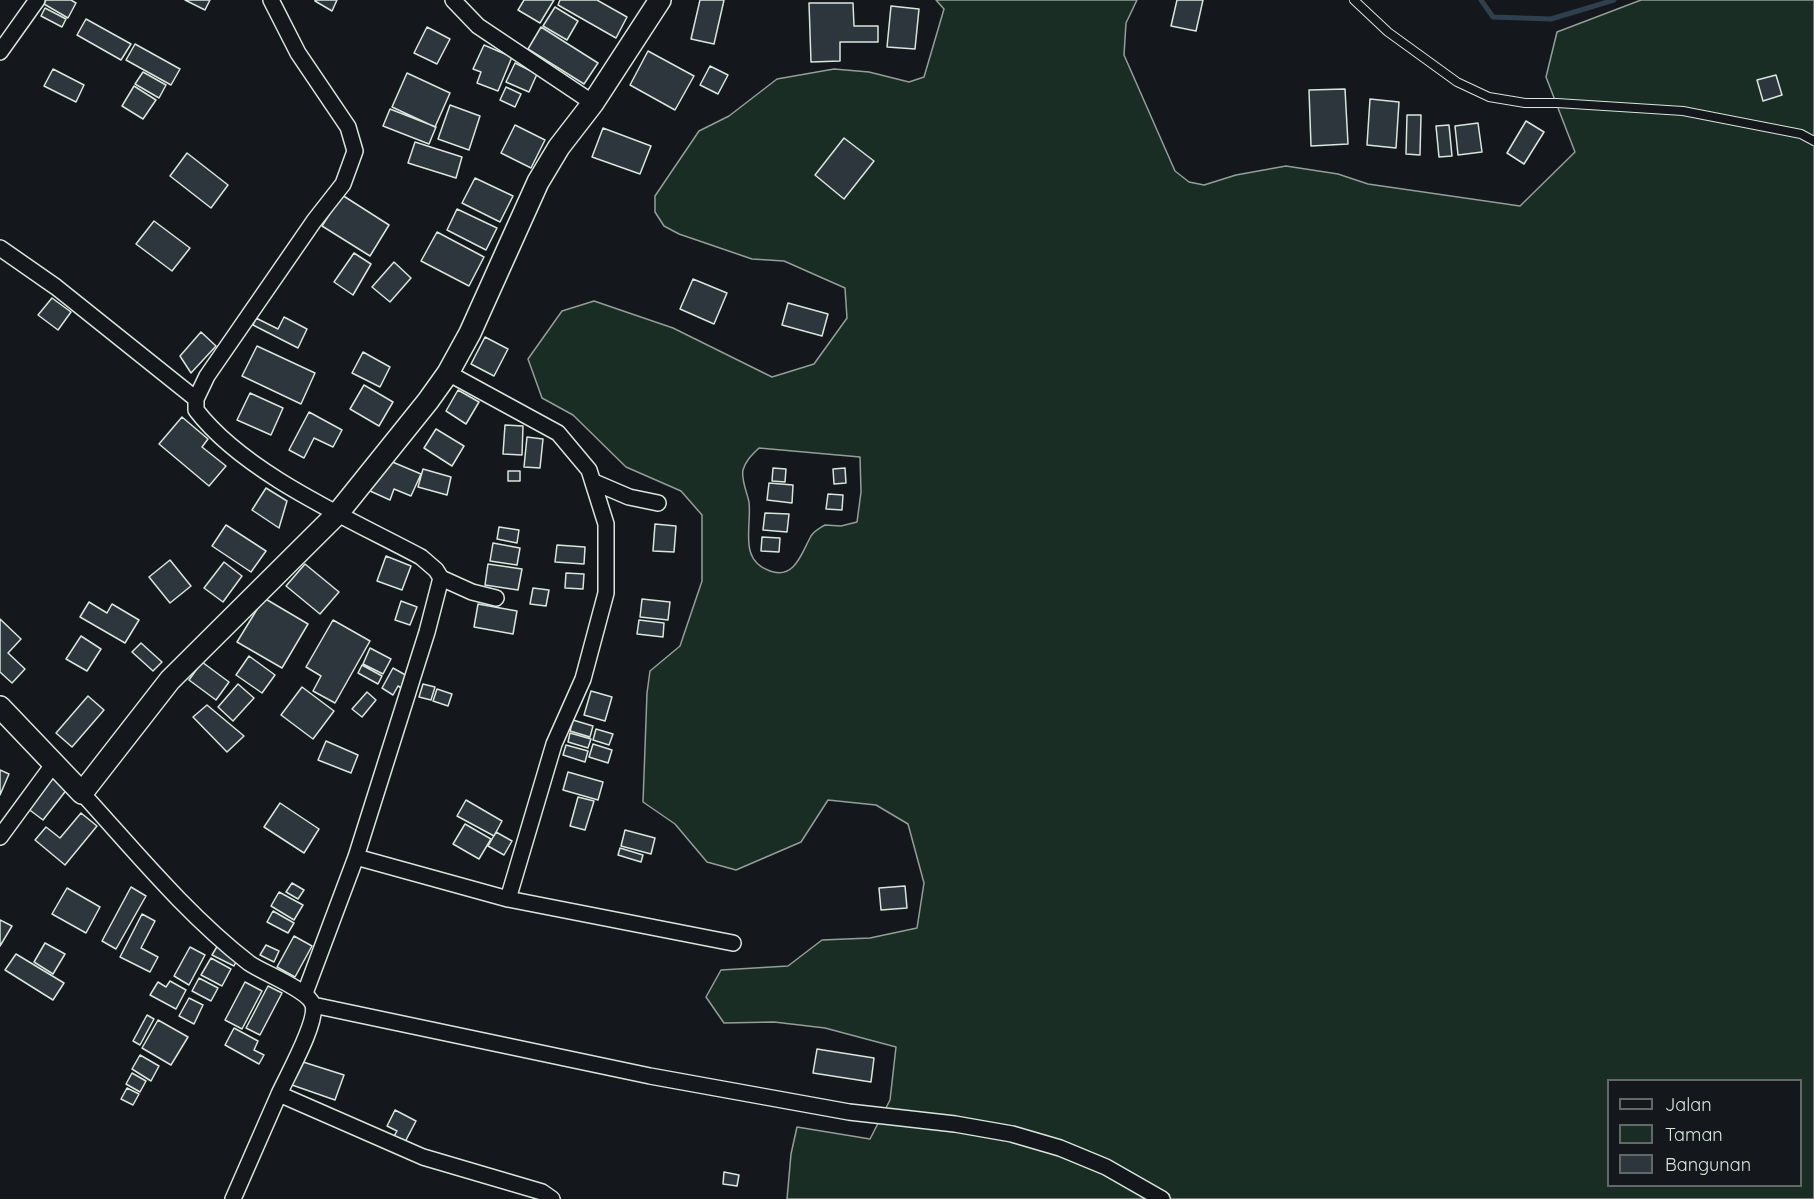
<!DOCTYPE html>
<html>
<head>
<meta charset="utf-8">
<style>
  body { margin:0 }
  #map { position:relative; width:1814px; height:1199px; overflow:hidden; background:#14181c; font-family:Quicksand,sans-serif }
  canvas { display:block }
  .legend { position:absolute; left:1607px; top:1079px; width:195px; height:108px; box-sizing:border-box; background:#14181c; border:2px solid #626a69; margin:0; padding:8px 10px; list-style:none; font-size:18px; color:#d8e6dc }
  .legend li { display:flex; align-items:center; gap:12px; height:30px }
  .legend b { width:30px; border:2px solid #626a69 }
</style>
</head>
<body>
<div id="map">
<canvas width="1814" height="1199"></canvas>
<ul class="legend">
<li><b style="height:8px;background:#14181c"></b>Jalan</li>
<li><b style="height:16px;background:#1a2d24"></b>Taman</li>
<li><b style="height:16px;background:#2c363c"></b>Bangunan</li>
</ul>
</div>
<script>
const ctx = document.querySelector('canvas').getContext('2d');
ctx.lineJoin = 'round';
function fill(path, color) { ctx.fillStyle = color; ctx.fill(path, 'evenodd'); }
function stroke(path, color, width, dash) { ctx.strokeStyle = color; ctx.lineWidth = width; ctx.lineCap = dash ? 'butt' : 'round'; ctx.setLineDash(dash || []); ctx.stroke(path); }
const green = new Path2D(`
  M936 0H1137L1126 23 1124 55 1175 171 1189 182 1204 185 1236 175 1286 166 1338 174 1368 184 1520 206 1575 152 1546 77 1557 32 1641 0H1814V1199H787L791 1154 797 1127 870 1139 890 1100 896 1047 825 1028 774 1022 724 1023 706 997 721 970 788 966 822 940 870 938 917 928 924 883 908 824 876 805 828 800 801 842 736 870 707 862 675 824 643 802 647 693 650 671 680 646 702 581V515L681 491 626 467 573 415 542 398 528 359 562 311 594 301 673 328 772 377 814 364 847 318 845 288 784 261 752 259 679 234 664 226 655 212V196L699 131 729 116 777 79 834 69 869 72 909 82 924 77 944 9ZM759 448 860 457 861 492 857 522 841 526 825 525C820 528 814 531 811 536 802 552 795 580 770 571 738 560 752 527 749 502 747 492 741 480 743 470 746 460 752 455 759 448ZM1608 1080H1800V1186H1608Z`);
const stream = new Path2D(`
  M1481 0 1493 17 1551 19 1614 0`);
const building = new Path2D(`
  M46 0H71L76 3 68 18 44 4Z
  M185 0H210L205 10Z
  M337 0 332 11 315 1V0Z
  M524 0H554L540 23 518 10Z
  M560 0H597L627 17 616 38 558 5Z
  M700 0H724L714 44 691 39Z
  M1177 0H1203L1196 31 1171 26Z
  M809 3H853L854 26H878V42H840V61L811 62Z
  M891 6 919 9 915 49 887 47Z
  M555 7 578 21 567 40 543 26Z
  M45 8 66 19 62 27 41 16Z
  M86 19 131 44 121 60 77 35Z
  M427 27 450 39 437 64 414 53Z
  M541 27 598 63 584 84 528 49Z
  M135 44 180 69 171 85 126 60Z
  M484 45 512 57 498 91 477 83 481 72 473 69Z
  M648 51 694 76 675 110 630 85Z
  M515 63 537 74 529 92 506 82Z
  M710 66 728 75 718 94 700 85Z
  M53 69 84 85 76 102 44 86Z
  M143 72 166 85 159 98 135 84Z
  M407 73 450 93 435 127 392 107Z
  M1776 75 1782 95 1763 101 1757 80Z
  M134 86 156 100 143 119 122 106Z
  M506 87 521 94 515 107 500 100Z
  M1345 89 1348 144 1311 146 1309 90Z
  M1370 99 1399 102 1396 148 1367 145Z
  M450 105 480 116 469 150 438 139Z
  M390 109 436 127 429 144 383 126Z
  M1407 115H1421L1420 155 1406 154Z
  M1526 121 1544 132 1524 164 1507 153Z
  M1478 123 1482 152 1458 155 1455 126Z
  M515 125 545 140 531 168 501 153Z
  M1449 125 1452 156 1439 157 1436 126Z
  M603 128 651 146 640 174 592 157Z
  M844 138 874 161 844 199 815 175Z
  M415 142 462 157 456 178 408 163Z
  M187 153 228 185 211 208 170 176Z
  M475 178 513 196 500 222 462 203Z
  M342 195 389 225 370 256 322 226Z
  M457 209 497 228 486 250 447 230Z
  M154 221 190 248 172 271 136 244Z
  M437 232 484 257 469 286 421 261Z
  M354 253 371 264 353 295 334 282Z
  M394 262 411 278 390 302 372 287Z
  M693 279 727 293 714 324 680 309Z
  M52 298 71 312 58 330 38 315Z
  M788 303 828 314 822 336 782 325Z
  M284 317 307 329 298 348 253 325 256 318 278 329Z
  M201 332 216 346 191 373 180 356Z
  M485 337 508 349 494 376 471 364Z
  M257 346 315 373 301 404 242 376Z
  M363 352 390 367 380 387 352 373Z
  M364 385 393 402 379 426 350 409Z
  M458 390 479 402 466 424 446 411Z
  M250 393 283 408 271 435 237 420Z
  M309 412 342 430 333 447 314 438 304 458 289 450Z
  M182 417 208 439 202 447 226 466 209 486 159 444Z
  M505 425 523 426 522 455 503 454Z
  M436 429 464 446 452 466 424 448Z
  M527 437 543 439 540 468 524 467Z
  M383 458 421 474 411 496 394 489 390 500 370 491Z
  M773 468 786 469 785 482 772 481Z
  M845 468 846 483 834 484 833 469Z
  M423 469 451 477 447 495 418 487Z
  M508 471H520V481H508Z
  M769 483 793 485 792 503 767 500Z
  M266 488 287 501 279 528 252 510Z
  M828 494 843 495 842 510 826 509Z
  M765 513 789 514 787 532 763 530Z
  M655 524 676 526 674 552 653 551Z
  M226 525 266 551 251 572 212 546Z
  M499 527 519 530 517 543 497 539Z
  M762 537 780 538 779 552 761 551Z
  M493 543 520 548 517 565 490 561Z
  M557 545 585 547 584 564 555 562Z
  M386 556 411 566 402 590 377 581Z
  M170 560 191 586 170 603 149 577Z
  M224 562 242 576 223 602 204 588Z
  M305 564 339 592 320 614 286 586Z
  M488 564 522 569 518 590 485 585Z
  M566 573 584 574 583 589 565 588Z
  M533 588 549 590 546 606 530 604Z
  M264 598 308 624 282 668 237 642Z
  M642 599 670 602 668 620 640 617Z
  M401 601 417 607 410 625 395 620Z
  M89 602 107 613 112 604 139 620 125 643 80 617Z
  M478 604 517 611 513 634 474 627Z
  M0 619 21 639 8 653 25 669 12 683 0 672Z
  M333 620 370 641 335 703 313 691 321 676 306 667Z
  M639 620 664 623 663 637 637 634Z
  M81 636 101 649 87 671 66 659Z
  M141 643 162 662 153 671 132 652Z
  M370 648 391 659 383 674 363 664Z
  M249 656 275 675 262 693 236 675Z
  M202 662 229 682 216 700 189 680Z
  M362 665 382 676 378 684 358 673Z
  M393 668 409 677 403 689 398 686 393 695 382 688Z
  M238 684 254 698 233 721 218 707Z
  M423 684 435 687 431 700 419 697Z
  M302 687 334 711 313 739 281 715Z
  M437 689 452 694 448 706 433 701Z
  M591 691 612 697 605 721 584 715Z
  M367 692 376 700 362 717 352 709Z
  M88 696 104 710 72 747 56 733Z
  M207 705 244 736 227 752 193 717Z
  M573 720 593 726 590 737 570 731Z
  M596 729 613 734 609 745 593 740Z
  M570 733 591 739 588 748 568 742Z
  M326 741 358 755 351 773 318 760Z
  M593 744 612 750 608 763 589 757Z
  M566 745 588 751 585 762 563 755Z
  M0 770 9 774 0 795Z
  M568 772 603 782 598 800 563 790Z
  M52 775 68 788 43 820 27 808Z
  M578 797 594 801 585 830 570 826Z
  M466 800 502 821 494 836 457 816Z
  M280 803 319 829 304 853 264 827Z
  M81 813 97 826 65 865 35 840 46 827 60 838Z
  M465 824 491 839 479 859 453 844Z
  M625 830 655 838 651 854 621 846Z
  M496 832 512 841 504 855 488 846Z
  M620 848 643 855 641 862 618 855Z
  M292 883 304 890 298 899 286 892Z
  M905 886 907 908 881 910 879 888Z
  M131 887 146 896 116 949 102 941Z
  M67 888 100 907 86 933 52 914Z
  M279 892 303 905 294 920 271 906Z
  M273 911 294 923 288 933 267 922Z
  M142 914 155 921 141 948 158 957 150 972 120 957Z
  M0 920 12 926 0 946Z
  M294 936 312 946 295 977 277 967Z
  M45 943 65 954 53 974 34 962Z
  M218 945 239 956 234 966 212 955Z
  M266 945 279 951 274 962 260 955Z
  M190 947 205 955 189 985 174 976Z
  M16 954 64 983 53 1000 5 970Z
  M211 958 231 969 222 986 201 975Z
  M199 978 218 988 211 1001 192 991Z
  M170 981 186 990 176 1009 150 995 158 982 166 987Z
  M245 982 262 991 242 1029 225 1020Z
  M268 986 282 993 260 1035 246 1028Z
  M189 998 203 1005 194 1024 179 1016Z
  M147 1015 154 1019 140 1045 133 1041Z
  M158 1020 188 1037 171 1065 142 1048Z
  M234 1028 258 1041 254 1050 264 1055 259 1064 225 1045Z
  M817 1049 874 1058 871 1082 813 1073Z
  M140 1055 159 1066 151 1081 132 1069Z
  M300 1061 344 1075 335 1100 292 1085Z
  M132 1073 146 1081 140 1092 126 1084Z
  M127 1088 139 1094 133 1105 121 1099Z
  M395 1110 416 1121 404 1144 393 1138 397 1131 387 1126Z
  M724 1172 739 1175 737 1186 723 1184Z`);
const lane = new Path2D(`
  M1354 0 1388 32 1457 82 1489 97 1525 103H1557L1683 111 1801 134 1814 141`);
const street = new Path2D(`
  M453 0 478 26 593 103
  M0 52 37 0
  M0 248 56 287 196 399V410C245 474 350 519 421 557L436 570 441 578 427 632 356 857 305 993
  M448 373 558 433 589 470 606 524V593L583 679 554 744 508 899
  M196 399 207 376 314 221 343 184 355 151 348 127 298 53 271 0
  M594 482 629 497 658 503
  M441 578 472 592 496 598
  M82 793C135 851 186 914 249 963 263 973 309 990 313 1005 318 1022 287 1076 279 1094L423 1157 542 1192 552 1199
  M0 837 55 762
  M356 857 508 899 733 943
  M313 1005 650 1076 849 1112 955 1124 1012 1134 1060 1148 1106 1167 1162 1199
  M233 1199 279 1094`);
const secondary = new Path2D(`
  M0 707 82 793 170 680 338 513 428 401 448 373 470 333 538 182 559 147 593 103 660 0`);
fill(green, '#1a2d24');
stroke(green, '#939e99', 1.5);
stroke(stream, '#2f3f4d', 5);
fill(building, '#2c363c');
stroke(building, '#d8e6dc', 1.5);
stroke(lane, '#d8e6dc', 10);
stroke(street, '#d8e6dc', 18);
stroke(secondary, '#d8e6dc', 24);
stroke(lane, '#14181c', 8);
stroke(street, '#14181c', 15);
stroke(secondary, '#14181c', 21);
</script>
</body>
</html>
